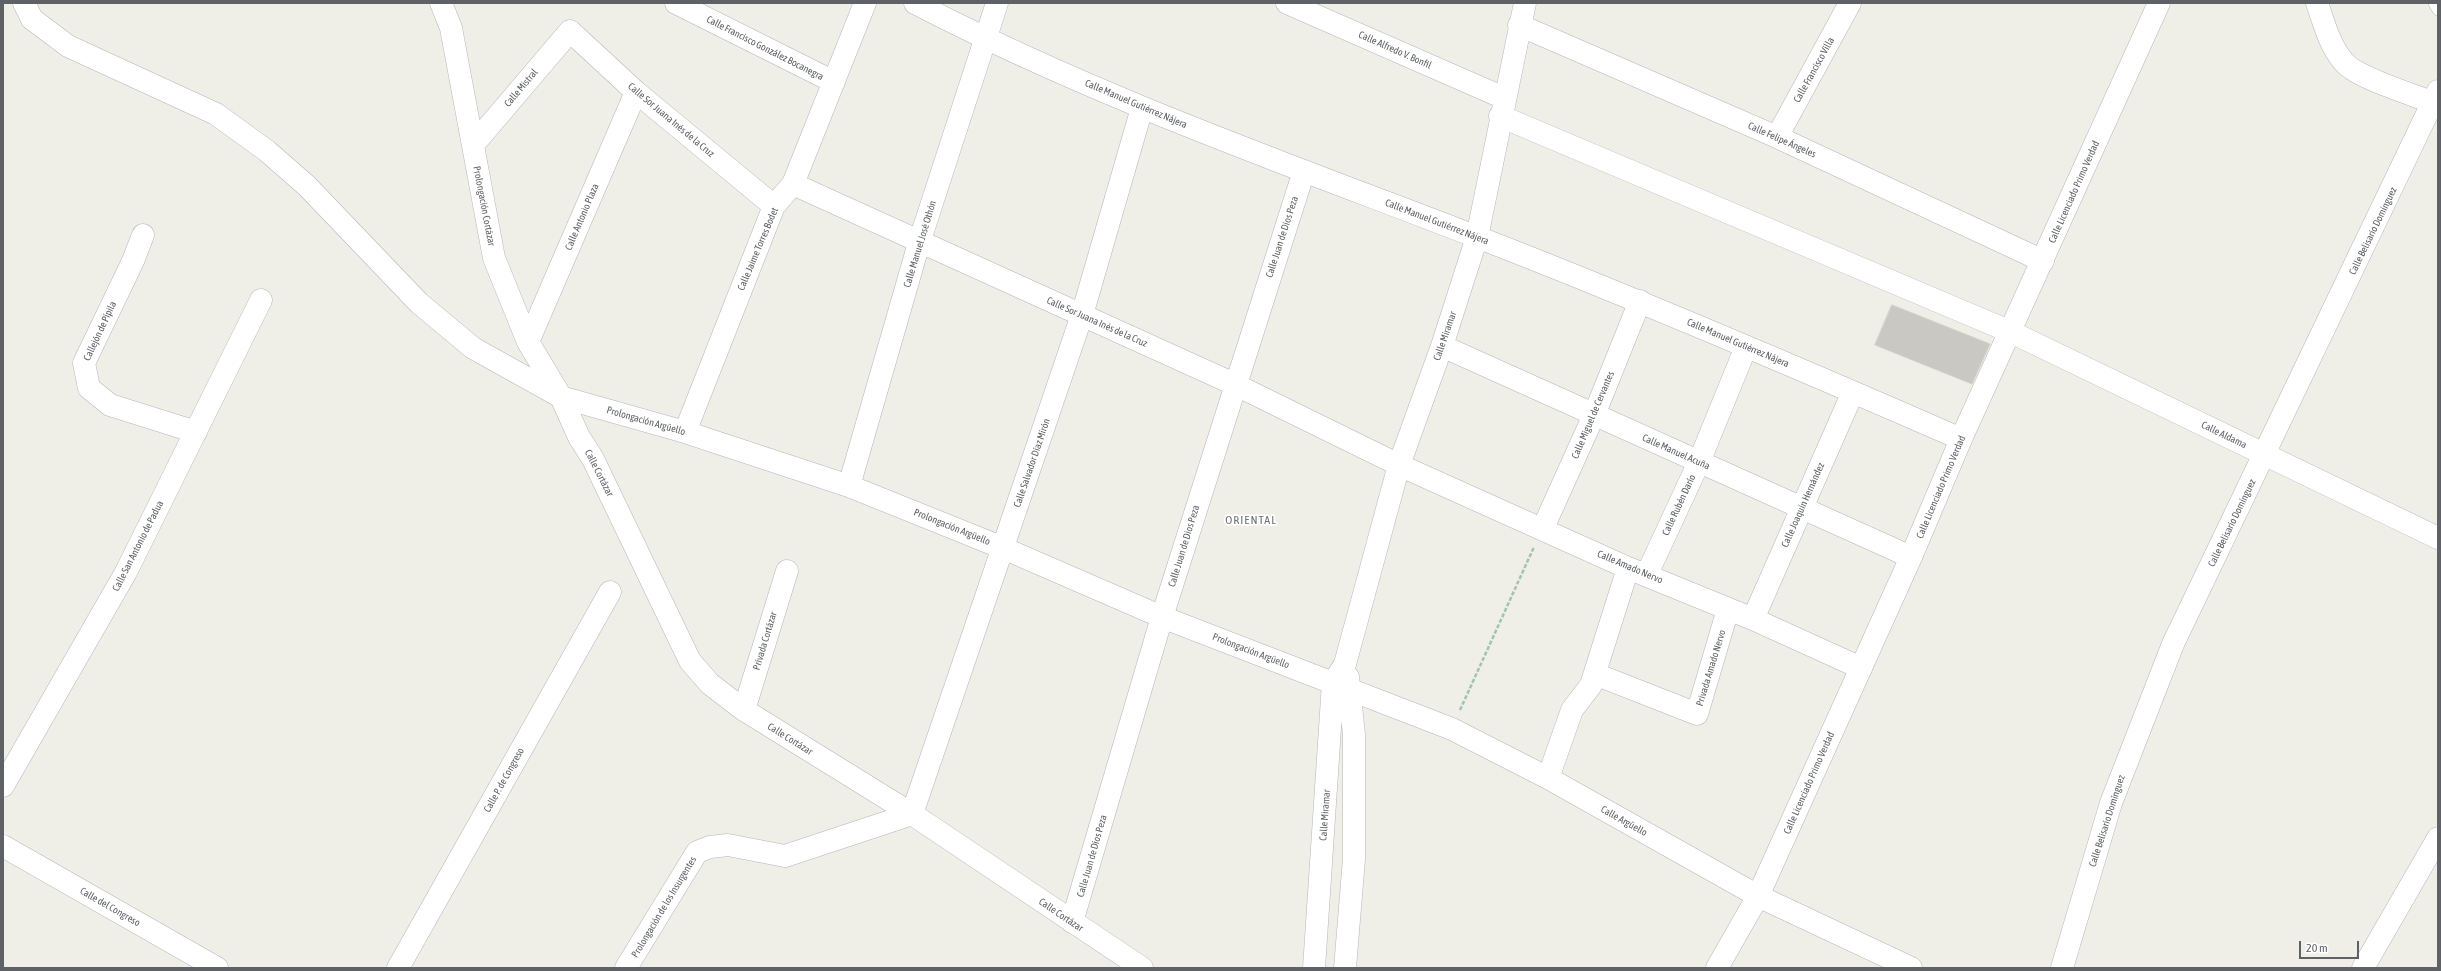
<!DOCTYPE html>
<html>
<head>
<meta charset="utf-8">
<style>
  body { margin:0 }
  #map { position:relative; width:2441px; height:971px; overflow:hidden; background:#efeee7; font-family:"Asap Condensed",sans-serif }
  canvas { display:block }
  .frame { position:absolute; inset:0; border:4px solid #5e6165; pointer-events:none }
  .scale { position:absolute; left:2299px; top:941px; width:60px; height:18px; box-sizing:border-box; border:2px solid #5e6165; border-top:0; padding-left:5px; font-size:12px; line-height:14px; white-space:nowrap; color:#5e6165; -webkit-text-stroke:3px #fff; paint-order:stroke }
</style>
</head>
<body>
<div id="map">
<canvas width="2441" height="971"></canvas>
<div class="frame"></div>
<div class="scale">20 m</div>
</div>
<script>
const ctx = document.querySelector('canvas').getContext('2d');
ctx.lineJoin = 'round';
function fill(path, color) { ctx.fillStyle = color; ctx.fill(path, 'evenodd'); }
function stroke(path, color, width, dash) { ctx.strokeStyle = color; ctx.lineWidth = width; ctx.lineCap = dash ? 'butt' : 'round'; ctx.setLineDash(dash || []); ctx.stroke(path); }
function drawText(font, color, halo, rows, align = 'center') {
  ctx.font = font + ' "Asap Condensed",sans-serif'; ctx.lineWidth = 3.5; ctx.setLineDash([]); ctx.textBaseline = 'middle'; ctx.strokeStyle = halo; ctx.fillStyle = color; for (const [text, x, y, turn = 0] of rows) {
    ctx.save(); ctx.translate(x, y); ctx.rotate((+turn || 0) * Math.PI / 180); ctx.textAlign = isNaN(turn) ? turn : align; if (halo) ctx.strokeText(text, 0, 0); ctx.fillText(text, 0, 0); ctx.restore();
  }
}
const building = new Path2D(`
  M1892 305 1990 344 1972 384 1875 345Z`);
const path = new Path2D(`
  M1460 710 1534 547`);
const service = new Path2D(`
  M2434 3 2438 10`);
const minor = new Path2D(`
  M24 3 32 19 68 46 216 114 267 151 307 186 419 303 473 348 561 397 685 432 849 486 1003 548 1162 617 1452 729 1548 778 1758 896 1911 968
  M441 3 451 28 494 258 528 342 561 397 579 437 593 459 690 661 710 684 744 710 912 814 1142 968
  M676 3 834 82
  M915 3C1096 97 1288 164 1477 237 1640 300 1801 369 1961 439
  M1287 3 1504 98
  M2317 3C2324 23 2329 44 2343 61 2354 77 2414 95 2434 103
  M1519 25 1777 137 2043 261
  M1500 116 2011 332 2438 538
  M1777 137 1850 3
  M473 145 570 31 636 92 774 206
  M793 184 1234 384 1399 465 1628 568 1753 619 1861 668
  M143 235 133 261 84 363 89 388 110 405 196 432
  M528 342 636 92
  M1442 346 1911 557
  M685 432 774 206 793 184 865 3
  M849 486 919 243 997 3
  M1543 528 1594 415 1640 301
  M1647 574 1699 462 1746 347
  M1753 619 1853 392
  M1595 674 1697 714 1728 609
  M744 710 787 571
  M1548 778 1572 710 1591 685 1628 568
  M3 786 126 572 261 300
  M3 846 217 968
  M1072 922 1162 617 1304 171
  M398 968 610 592
  M626 968 697 852 710 847 728 845 785 856 912 814 1082 315 1142 108
  M1314 968 1333 683 1345 664 1399 465 1442 346 1477 237 1525 3
  M1345 968 1354 859V735L1348 677
  M2062 968 2111 803 2173 644 2438 91`);
const tertiary = new Path2D(`
  M1717 968 1758 896 1911 557 1961 439 2159 3
  M2363 968 2438 838`);
const streetNames = [
  ["Calle Francisco González Bocanegra",765,48,27],
  ["Calle Alfredo V. Bonfil",1395,50,24],
  ["Calle Francisco Villa",1814,70,-61],
  ["Calle Mistral",521,88,-50],
  ["Calle Manuel Gutiérrez Nájera",1136,104,23],
  ["Calle Sor Juana Inés de la Cruz",671,120,40],
  ["Calle Felipe Ángeles",1782,140,24],
  ["Calle Licenciado Primo Verdad",2074,192,-66],
  ["Prolongación Cortázar",484,206,79],
  ["Calle Antonio Plaza",582,217,-67],
  ["Calle Manuel Gutiérrez Nájera",1437,222,21],
  ["Calle Belisario Domínguez",2373,231,-64],
  ["Calle Juan de Dios Peza",1282,237,-72],
  ["Calle Manuel José Othón",920,244,-73],
  ["Calle Jaime Torres Bodet",758,249,-67],
  ["Calle Sor Juana Inés de la Cruz",1097,322,24],
  ["Callejón de Pípila",100,331,-65],
  ["Calle Miramar",1445,336,-71],
  ["Calle Manuel Gutiérrez Nájera",1738,343,23],
  ["Calle Miguel de Cervantes",1593,415,-67],
  ["Prolongación Argüello",646,421,16],
  ["Calle Aldama",2224,435,26],
  ["Calle Manuel Acuña",1676,452,24],
  ["Calle Salvador Díaz Mirón",1032,463,-71],
  ["Calle Cortázar",599,473,63],
  ["Calle Licenciado Primo Verdad",1941,487,-67],
  ["Calle Rubén Darío",1679,505,-65],
  ["Calle Joaquín Hernández",1803,505,-66],
  ["Calle Belisario Domínguez",2232,523,-64],
  ["Prolongación Argüello",952,527,22],
  ["Calle San Antonio de Padua",138,546,-63],
  ["Calle Juan de Dios Peza",1184,546,-73],
  ["Calle Amado Nervo",1630,567,23],
  ["Privada Cortázar",765,641,-73],
  ["Prolongación Argüello",1251,651,21],
  ["Privada Amado Nervo",1711,668,-73],
  ["Calle Cortázar",790,739,32],
  ["Calle P. de Congreso",504,780,-61],
  ["Calle Licenciado Primo Verdad",1809,783,-66],
  ["Calle Miramar",1325,815,-86],
  ["Calle Argüello",1624,821,29],
  ["Calle Belisario Domínguez",2107,821,-72],
  ["Calle Juan de Dios Peza",1092,856,-74],
  ["Calle del Congreso",110,907,30],
  ["Prolongación de los Insurgentes",664,907,-59],
  ["Calle Cortázar",1061,915,34]
];
const quarterNames = [
  ["ORIENTAL",1251,520]
];
fill(building, '#cac8c3');
stroke(building, '#d3d0c6', 1);
stroke(service, '#b4b6ba', 12);
stroke(minor, '#b4b6ba', 23);
stroke(tertiary, '#b4b6ba', 23);
stroke(path, '#a0c4ae', 2.5, [4, 2]);
stroke(service, '#fff', 11);
stroke(minor, '#fff', 22);
stroke(tertiary, '#fff', 22);
drawText('10px', '#5e6165', '#fff', streetNames);
ctx.letterSpacing = '1px';
drawText('12px', '#6f7377', '#fff', quarterNames);
ctx.letterSpacing = '0px';
</script>
</body>
</html>
